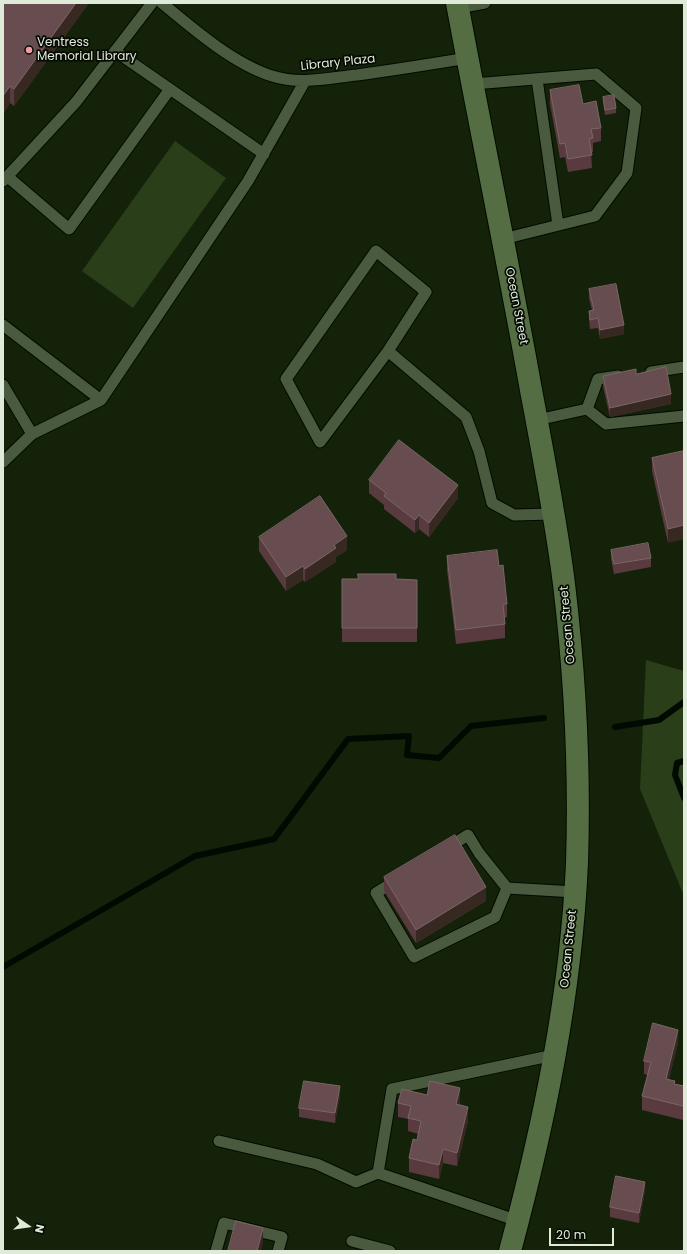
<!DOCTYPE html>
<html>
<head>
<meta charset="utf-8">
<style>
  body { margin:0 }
  #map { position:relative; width:687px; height:1254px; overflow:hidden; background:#142209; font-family:Poppins,sans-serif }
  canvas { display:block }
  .frame { position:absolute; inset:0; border:4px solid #e0ead9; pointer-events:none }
  .north { position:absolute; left:8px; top:1206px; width:40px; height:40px; -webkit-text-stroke:3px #050a02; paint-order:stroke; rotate:103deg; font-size:11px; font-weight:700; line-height:16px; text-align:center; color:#e0ead9 }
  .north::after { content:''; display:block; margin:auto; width:14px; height:18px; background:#e0ead9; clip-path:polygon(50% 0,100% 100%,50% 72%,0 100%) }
  .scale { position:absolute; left:549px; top:1228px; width:65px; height:18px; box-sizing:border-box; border:2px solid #e0ead9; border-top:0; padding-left:5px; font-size:12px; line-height:14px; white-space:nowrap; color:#e0ead9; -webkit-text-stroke:3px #050a02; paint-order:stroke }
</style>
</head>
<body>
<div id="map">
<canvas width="687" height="1254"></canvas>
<div class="frame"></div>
<div class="north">N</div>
<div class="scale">20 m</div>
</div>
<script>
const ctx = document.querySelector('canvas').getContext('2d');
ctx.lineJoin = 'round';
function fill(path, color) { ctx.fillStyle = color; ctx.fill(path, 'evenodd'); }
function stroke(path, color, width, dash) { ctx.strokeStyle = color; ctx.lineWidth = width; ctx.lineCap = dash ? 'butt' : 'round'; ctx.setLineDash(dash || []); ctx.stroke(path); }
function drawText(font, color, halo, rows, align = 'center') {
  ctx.font = font + ' Poppins,sans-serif'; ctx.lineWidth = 3.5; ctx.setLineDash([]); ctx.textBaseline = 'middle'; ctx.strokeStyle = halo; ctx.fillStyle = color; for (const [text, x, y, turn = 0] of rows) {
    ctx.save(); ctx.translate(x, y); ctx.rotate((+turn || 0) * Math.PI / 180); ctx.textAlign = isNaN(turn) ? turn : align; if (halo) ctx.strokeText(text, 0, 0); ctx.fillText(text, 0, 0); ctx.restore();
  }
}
const green = new Path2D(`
  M175 141 226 178 133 308 82 271Z
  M646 660 684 671V896L640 789Z`);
const stream = new Path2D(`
  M615 727 659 720 684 702
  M684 761 677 763 675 775 684 798
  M3 967 195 856 274 839 348 739 409 736 407 755 439 758 471 726 544 718`);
const lane = new Path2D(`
  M162 3C193 29 234 64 272 76 300 85 329 78 357 75 394 70 431 64 468 58
  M458 8 485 3
  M115 51 264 154
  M537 79 558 225
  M473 84 596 74 636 108 627 173 595 216 503 239
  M8 177 69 229 170 89
  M3 181 76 102 152 3
  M3 325 101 400
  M388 351 426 292 376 251 286 379 320 442 388 351 466 417 479 451 492 503 514 515 553 514
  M651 372 684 367
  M3 385 32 434 101 400 248 181 305 81
  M587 409 598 379 618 376
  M587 409 606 424 684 416
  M537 420 587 409
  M3 462 32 434
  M447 848 468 835 479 853 507 888
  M397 880 376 893 414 957 495 917 507 888 575 892
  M219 1141 317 1164 356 1182 378 1173
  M518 1221 378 1173 392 1089 554 1055
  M352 1241 390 1251
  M216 1251 224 1223 282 1237 278 1251`);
const secondary = new Path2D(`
  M457 3C481 132 508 261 531 390 543 454 556 520 564 584 575 676 580 771 577 863 571 995 544 1124 510 1251`);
const wall = new Path2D(`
  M3 3H89L14 106 10 103 3 114Z
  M550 90 583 104 601 128V141L593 143V152H591L592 168 568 172 565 157 560 158 550 104Z
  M603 97 616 108V113L605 115 603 102Z
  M589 289 624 334 600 339 598 328 590 329 589 320V311L592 310 589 299Z
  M636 374 671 404 610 417 603 386V376Z
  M684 451 668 543 652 471V458Z
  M369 480 458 498 429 537 419 529 415 533 384 509V505L369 493Z
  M259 537 347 550 336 557V562L305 582 303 580 286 591 259 551Z
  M611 550 651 558V567L614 574 611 559Z
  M447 556 499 566 507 604V617L504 618 505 624V638L456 644 447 570Z
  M342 579 417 580V642H342Z
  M384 877 486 901 416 943 384 891Z
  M678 1043 669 1079 675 1084 684 1086 683 1120 642 1110V1096L648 1075 644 1074V1061Z
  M427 1095 460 1102 459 1105 468 1121 457 1166 443 1163 439 1179 409 1172V1158L417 1140 418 1134 408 1131V1119L398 1117V1103Z
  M340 1096 335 1123 299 1117V1108Z
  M645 1191 639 1223 610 1217V1207Z`);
const shadedWall = new Path2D(`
  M76 3H89L14 106V89Z
  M10 86V103L3 114V96Z
  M624 325V334L600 339V330Z
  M671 394V404L610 417V408Z
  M458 485V498L429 537V523Z
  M419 515V529L415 533V520Z
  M684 525V539L668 543V529Z
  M347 536V550L336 557V562L305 582V569L334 545Z
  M303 566V580L286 591V577Z
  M486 887V901L416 943V930Z
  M678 1030V1043L666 1092V1079Z
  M340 1086V1096L335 1123V1113Z
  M460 1088V1102L456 1118V1104Z
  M684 1104V1118L683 1120V1106Z
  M468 1107V1121L457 1166V1153Z
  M443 1149V1163L439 1179V1165Z
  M645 1182V1191L639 1223V1213Z
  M263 1228V1242L261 1251H257Z`);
const building = new Path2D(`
  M3 3H76L14 89 10 86 3 96Z
  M579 85 583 104 596 101 601 128 591 129 593 138 589 139 592 155 568 159 565 143 560 144 550 90Z
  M614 95 616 108 605 110 603 97Z
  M616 284 624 325 600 330 598 318 590 320 589 311 594 310 589 289Z
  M666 367 671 394 610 408 603 376 636 369V374Z
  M399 440 458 485 429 523 419 515 415 520 384 496 386 493 369 480Z
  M684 451V525L668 529 652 458Z
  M320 496 347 536 334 545 336 548 305 569 303 566 286 577 259 537Z
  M648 543 651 558 614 564 611 550Z
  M497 550 499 566 503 565 507 604H503L505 624 456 630 447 556Z
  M358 574H396V579L417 580V628H342V579H358Z
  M455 835 486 887 416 930 384 877Z
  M653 1023 678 1030 666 1079 675 1081 674 1084 684 1086V1104L683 1106 642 1096 651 1062 644 1061Z
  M304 1081 340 1086 335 1113 299 1108Z
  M430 1081 460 1088 456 1104 468 1107 457 1153 443 1149 439 1165 409 1158 413 1139 417 1140 421 1121 408 1118 411 1106 398 1103 402 1089 427 1095Z
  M616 1176 645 1182 639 1213 610 1207Z
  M236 1221 263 1228 257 1251H228Z`);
const markers = [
  [29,50,4,"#f39aa8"]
];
const poiNames = [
  ["Ventress",37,43],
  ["Memorial Library",37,57]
];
const streetNames = [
  ["Library Plaza",338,63,-6],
  ["Ocean Street",516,306,79],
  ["Ocean Street",568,625,-95],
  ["Ocean Street",569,949,-84]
];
fill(green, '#293e19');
stroke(stream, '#000a00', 6);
stroke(lane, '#020b00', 13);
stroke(secondary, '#020b00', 24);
stroke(lane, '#495a3e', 11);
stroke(secondary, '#546d43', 22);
fill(wall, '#583a3f');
fill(shadedWall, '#372922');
fill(building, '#674d4f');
stroke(building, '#7a6665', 1);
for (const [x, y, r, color] of markers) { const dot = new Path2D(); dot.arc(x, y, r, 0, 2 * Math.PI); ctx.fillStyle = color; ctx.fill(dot); stroke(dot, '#050a02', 1.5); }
drawText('12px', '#e0ead9', '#050a02', poiNames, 'left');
drawText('12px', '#e0ead9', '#050a02', streetNames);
</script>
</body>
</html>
